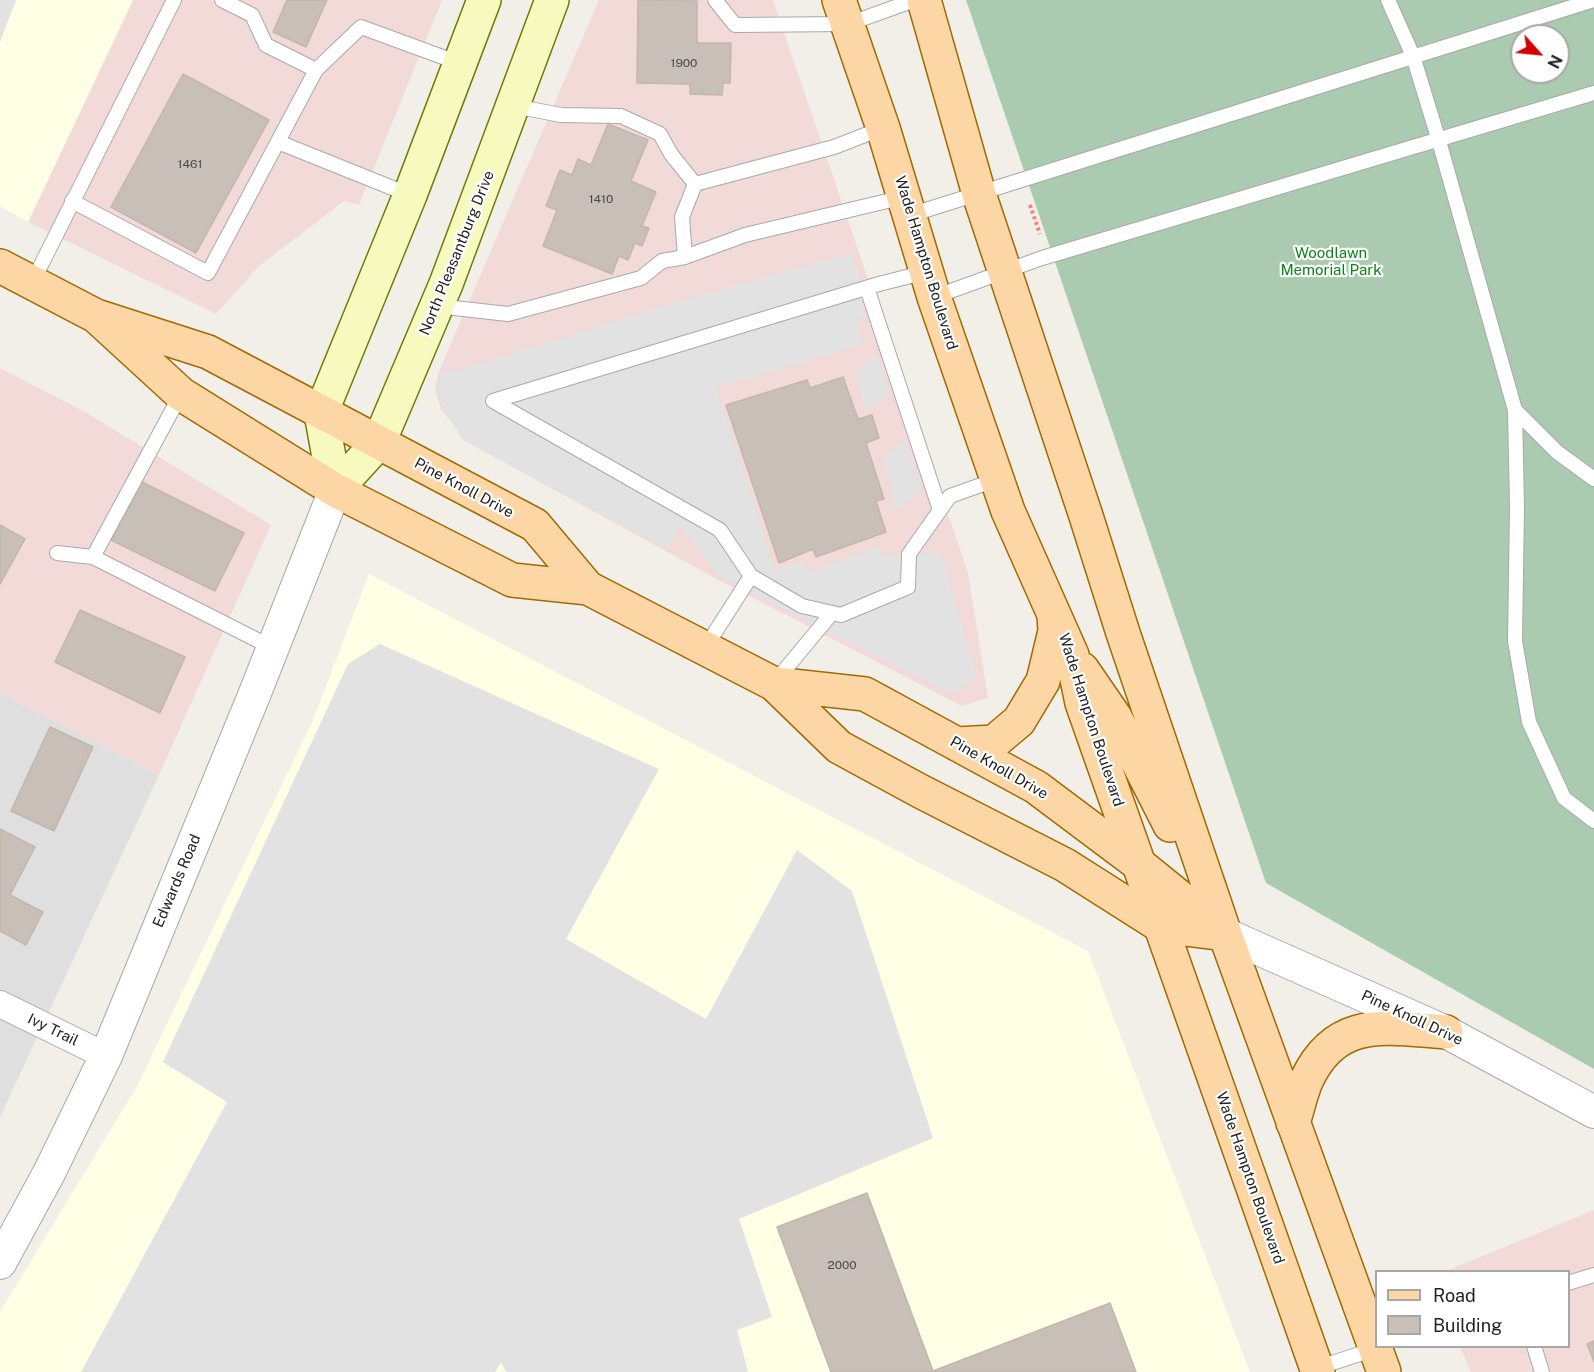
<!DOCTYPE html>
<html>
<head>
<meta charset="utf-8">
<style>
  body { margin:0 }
  #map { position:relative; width:1594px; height:1372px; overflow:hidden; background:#f2efe9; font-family:"Public Sans",sans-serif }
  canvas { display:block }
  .legend { position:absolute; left:1375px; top:1270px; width:195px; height:78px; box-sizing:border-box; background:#fff; border:2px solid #a7a7a7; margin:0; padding:8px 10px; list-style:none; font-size:18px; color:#222 }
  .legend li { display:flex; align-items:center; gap:12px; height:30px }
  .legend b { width:30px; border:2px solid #a7a7a7 }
  .north { position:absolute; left:1510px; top:24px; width:60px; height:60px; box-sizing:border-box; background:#fff; border:2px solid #a7a7a7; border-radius:50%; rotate:117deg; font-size:16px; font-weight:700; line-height:24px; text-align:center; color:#222 }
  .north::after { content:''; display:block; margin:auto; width:21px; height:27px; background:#d40000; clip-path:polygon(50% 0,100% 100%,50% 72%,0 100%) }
</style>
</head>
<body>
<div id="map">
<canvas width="1594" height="1372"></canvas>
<ul class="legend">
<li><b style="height:8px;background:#fcd6a4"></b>Road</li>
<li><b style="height:16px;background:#c7bfb8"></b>Building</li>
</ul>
<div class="north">N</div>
</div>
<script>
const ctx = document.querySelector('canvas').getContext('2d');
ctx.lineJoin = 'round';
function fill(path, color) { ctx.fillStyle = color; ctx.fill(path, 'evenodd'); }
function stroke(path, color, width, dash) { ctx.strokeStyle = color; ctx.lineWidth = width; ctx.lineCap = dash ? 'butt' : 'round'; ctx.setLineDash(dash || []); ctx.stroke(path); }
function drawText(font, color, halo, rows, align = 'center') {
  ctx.font = font + ' "Public Sans",sans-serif'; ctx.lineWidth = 4.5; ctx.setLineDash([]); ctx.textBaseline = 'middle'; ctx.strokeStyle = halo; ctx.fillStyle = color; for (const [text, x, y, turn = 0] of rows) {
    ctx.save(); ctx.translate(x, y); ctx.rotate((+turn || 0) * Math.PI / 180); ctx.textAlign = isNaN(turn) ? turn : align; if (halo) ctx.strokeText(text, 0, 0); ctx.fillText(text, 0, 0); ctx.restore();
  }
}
const residential = new Path2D(`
  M0 693 159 775 0 1117Z`);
const commercial = new Path2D(`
  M133 0H442L359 205 344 201 259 266 216 314 28 222Z
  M599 0H773L968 573 988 698 962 706 713 577 467 442 441 409 435 389 439 371Z
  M0 368 85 412 271 525 159 775 0 693Z
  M1594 1210V1372H1471L1460 1347 1568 1346V1272H1444Z`);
const education = new Path2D(`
  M0 0H133L28 222 0 206Z
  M369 574 1088 951 1250 1372H0V1312L136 1088 313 720Z`);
const cemetery = new Path2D(`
  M966 0H1594V1069L1266 883ZM1522 36H1558V72H1522Z`);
const parking = new Path2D(`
  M0 0H16L0 42Z
  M851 253 859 278 865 317 856 320 862 344 716 388 775 570 802 560 807 573 880 546 884 557 940 552 977 678 953 694 719 576 680 526 667 549 462 439 441 404 438 395V380L443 373 462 369 688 299Z
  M877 354 889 393 867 413 855 374Z
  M905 440 922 491 897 510 882 460Z
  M380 644 659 769 566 939 706 1019 797 850 852 891 933 1138 739 1219 772 1317 737 1330 748 1372H506L501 1362 495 1372H81L227 1102 163 1062 348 664Z`);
const building = new Path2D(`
  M287 0H327L306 47 273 32Z
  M638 0 697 1V43H731L730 83H723L722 95 690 94V84L637 83Z
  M183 74 269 120 196 253 111 207Z
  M608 124 648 140 631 181 656 192 642 226 649 228 642 246 635 243 628 260 619 256 612 274 543 246 557 210 546 206 560 170 572 175 578 159 591 165Z
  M843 377 858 419 872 415 879 438 866 443 884 499 876 501 886 532 816 557 813 549 779 563 726 405 807 380 810 388Z
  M140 481 244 533 215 591 111 540Z
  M0 525 25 539 0 584Z
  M80 610 185 657 160 713 55 662Z
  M50 727 93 747 54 831 11 811Z
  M0 829 35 847 10 895 43 912 26 945 0 931Z
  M867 1193 933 1371 1110 1303 1136 1372H831L777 1227Z
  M1594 1341V1362L1587 1344Z`);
const path = new Path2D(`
  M1030 205 1040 234`);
const service = new Path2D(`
  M222 0 252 15 266 45 316 70 361 27 459 63
  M715 0 735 25 848 24 915 0
  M1388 0 1413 56 1439 141 1515 410 1557 452 1594 479
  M514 106 561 115 621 116 660 134 671 154 695 184 834 147 883 128
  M278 142 410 195
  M72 201 208 273 316 70
  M910 215 1594 0
  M685 257 682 217 695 184
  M926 272 879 284 493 401 720 530 751 576 802 606 841 615 908 587 909 554 950 496 998 479
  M32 283 174 0
  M867 288 940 510
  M934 297 1042 258 1594 93
  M438 302 454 308 508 314 641 278 662 261 685 257 745 235 904 197
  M1515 410 1517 507 1515 641 1529 722 1564 798 1594 821
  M57 553 93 557 273 648
  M93 557 181 394
  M705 648 751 576
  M774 683 832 613
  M1568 1283 1594 1275
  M1534 1346 1542 1372
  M1317 1368 1378 1348`);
const minor = new Path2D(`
  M0 1004 106 1056`);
const tertiary = new Path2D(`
  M1225 934 1446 1032 1594 1112
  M0 1263 49 1173 106 1056 255 693 335 490`);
const secondary = new Path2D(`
  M335 490 379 442 446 284 552 0
  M335 490 321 413 410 195 484 0`);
const primary = new Path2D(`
  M839 0 883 128 934 297 1008 511 1072 655 1082 703 1318 1372
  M924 0 979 194 1086 516 1123 633 1225 934 1384 1372
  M0 266 96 316 208 352 535 525 588 588
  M96 316 181 394 335 490 512 580 588 588 774 684 839 747 920 791 1065 865 1161 926 1225 934
  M1082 669 1115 717 1170 825
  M774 684 865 694 1036 787 1140 865 1225 934
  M957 744 994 742 1019 721 1043 681 1055 631 1054 615
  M1293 1123C1298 1108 1301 1092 1307 1079 1337 1015 1388 1028 1446 1032`);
const numberNames = [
  ["1900",684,63],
  ["1461",190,164],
  ["1410",601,199],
  ["2000",842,1265]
];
const streetNames = [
  ["North Pleasantburg Drive",457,253,-68],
  ["Wade Hampton Boulevard",926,263,73],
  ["Pine Knoll Drive",464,488,28],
  ["Wade Hampton Boulevard",1091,720,72],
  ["Pine Knoll Drive",999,768,30],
  ["Edwards Road",177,881,-67],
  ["Pine Knoll Drive",1412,1018,25],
  ["Ivy Trail",53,1030,26],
  ["Wade Hampton Boulevard",1250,1178,71]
];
const parkNames = [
  ["Woodlawn",1331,253],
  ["Memorial Park",1331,270]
];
fill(residential, '#e0dfdf');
fill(commercial, '#f2dad9');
fill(education, '#ffffe5');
fill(cemetery, '#aacbaf');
fill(parking, '#e2e2e2');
fill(building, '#c7bfb8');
stroke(building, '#c4b6ab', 1.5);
stroke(service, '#a9a9a9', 16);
stroke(minor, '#a9a9a9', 28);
stroke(tertiary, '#a9a9a9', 34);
stroke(secondary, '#707d05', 36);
stroke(primary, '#a06b00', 36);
stroke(path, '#fa8072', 4, [3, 3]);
stroke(service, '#fff', 14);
stroke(minor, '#fff', 26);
stroke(tertiary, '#fff', 32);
stroke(secondary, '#f7fabf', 33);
stroke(primary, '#fcd6a4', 33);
drawText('12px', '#4b4948', null, numberNames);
drawText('15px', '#222', '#fff', streetNames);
drawText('15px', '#0c8416', '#fff', parkNames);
</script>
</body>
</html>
